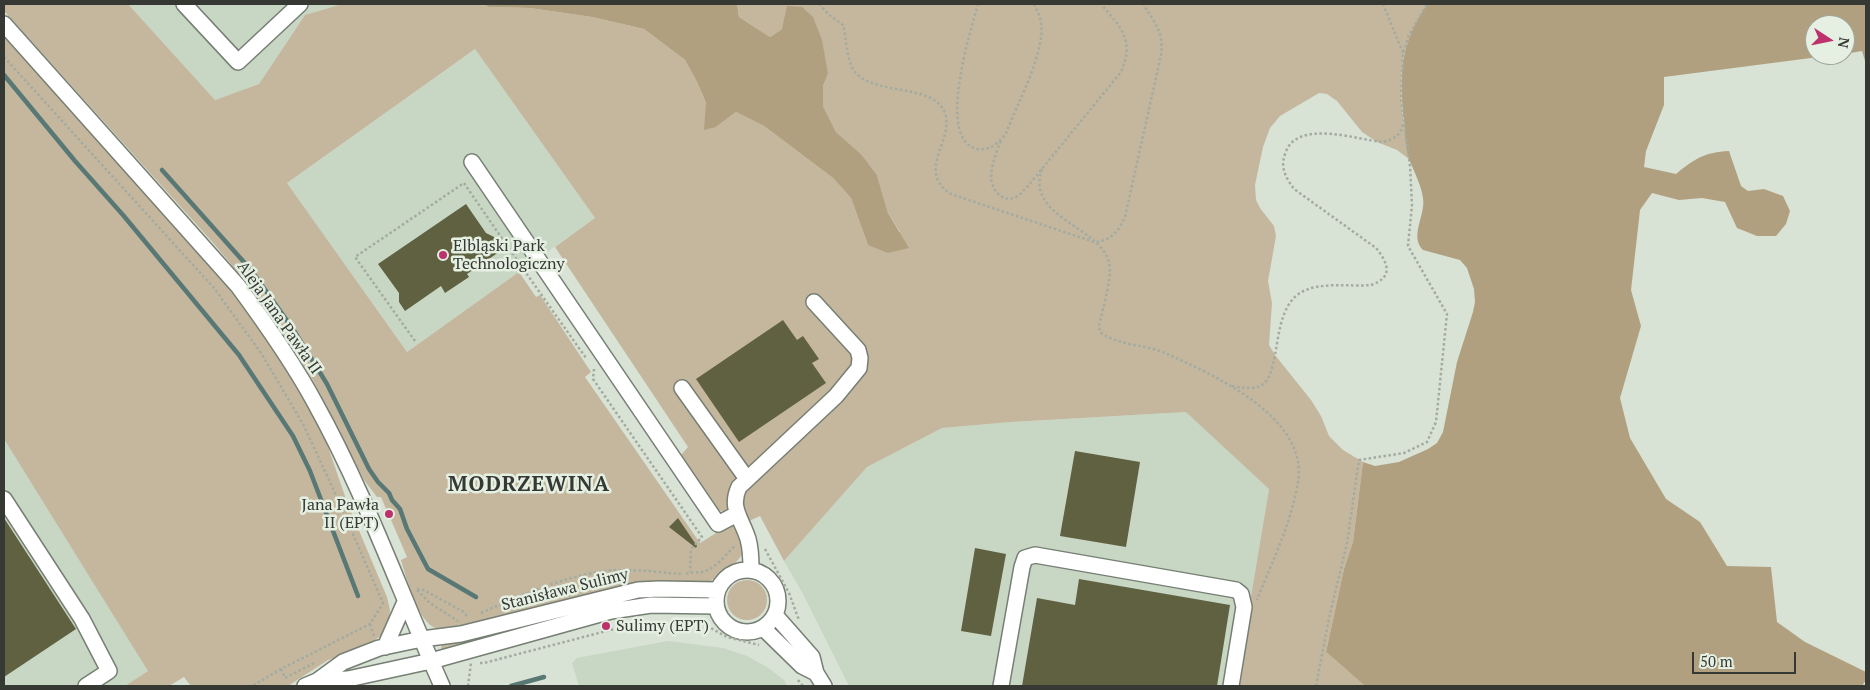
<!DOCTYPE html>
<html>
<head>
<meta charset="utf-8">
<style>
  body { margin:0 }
  #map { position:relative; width:1870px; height:690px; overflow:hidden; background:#d8e2d5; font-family:"PT Serif",serif }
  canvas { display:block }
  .frame { position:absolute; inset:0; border:5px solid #353833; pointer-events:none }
  .north { position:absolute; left:1805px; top:15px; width:50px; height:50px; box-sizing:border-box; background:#e5efe2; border:1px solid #9fa69c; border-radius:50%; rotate:101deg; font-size:14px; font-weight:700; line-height:20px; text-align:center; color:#353833 }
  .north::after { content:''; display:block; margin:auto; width:18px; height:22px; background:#bd326c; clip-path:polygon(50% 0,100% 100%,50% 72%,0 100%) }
  .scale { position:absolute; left:1692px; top:652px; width:104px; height:22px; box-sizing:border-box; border:2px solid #353833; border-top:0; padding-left:6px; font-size:15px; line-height:18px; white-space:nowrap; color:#353833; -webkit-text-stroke:4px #e5efe2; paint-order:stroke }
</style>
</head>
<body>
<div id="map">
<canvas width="1870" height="690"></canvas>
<div class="frame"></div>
<div class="north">N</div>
<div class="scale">50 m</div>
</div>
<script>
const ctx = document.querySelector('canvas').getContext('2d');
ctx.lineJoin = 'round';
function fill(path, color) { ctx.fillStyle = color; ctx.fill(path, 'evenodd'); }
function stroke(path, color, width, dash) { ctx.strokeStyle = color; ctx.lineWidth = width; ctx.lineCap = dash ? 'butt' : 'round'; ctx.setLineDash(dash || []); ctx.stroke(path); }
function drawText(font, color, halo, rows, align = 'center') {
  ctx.font = font + ' "PT Serif",serif'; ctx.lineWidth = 5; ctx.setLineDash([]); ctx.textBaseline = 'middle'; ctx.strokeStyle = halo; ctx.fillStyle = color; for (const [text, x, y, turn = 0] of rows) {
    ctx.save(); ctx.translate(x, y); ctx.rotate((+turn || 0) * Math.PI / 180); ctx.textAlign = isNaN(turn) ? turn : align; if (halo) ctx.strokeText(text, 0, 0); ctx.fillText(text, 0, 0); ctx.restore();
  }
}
const built = new Path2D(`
  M128 4H342L305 15 259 84 215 100Z
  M475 49 595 218 407 352 287 183Z
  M1187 412 1269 488 1236 686H849L803 594 784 561 867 467 942 428 1011 422Z
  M4 439 149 671 125 686H4Z
  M668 641 723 648 747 656 767 667 784 680 787 686H579L572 663 577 658Z`);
const green = new Path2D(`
  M4 4H128L215 100 259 84 305 15 342 4H483L489 7 530 8 592 17 644 29 685 60 697 82 716 127 736 112 764 126 833 178 851 198 868 245 900 232 888 213 877 175 862 155 836 132 823 106V86L828 74 782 29 770 37 739 17 737 4H1427C1391 57 1400 99 1409 159L1397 150 1377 142 1362 132 1337 101 1327 94 1319 93 1280 116 1270 128 1263 147 1255 185 1256 200 1260 208 1274 226 1276 236 1268 281 1272 303 1269 345 1275 355 1311 400 1321 416 1329 436 1343 450 1363 462 1353 542 1344 569 1326 652 1365 686H1236L1269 489 1186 412 1011 422 942 428 867 467 784 561 760 516 749 521 718 510 681 455 688 447 555 247 595 218 475 49 287 183 407 352 519 272 536 297 540 295 591 372 585 377 700 543 729 525 736 526C738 532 744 540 744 545 745 562 721 572 711 581L452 631C446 631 439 630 433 627 416 616 407 580 401 560L407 557 391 520 393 518 390 511H387L381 497H377L364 480 311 377 273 318 245 281 215 245 4 11Z
  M4 35 206 259 228 286 266 338 286 368 317 422 326 441 347 502 387 597 390 610 389 620 382 635 361 649 328 660 288 686H191L184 677 169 686H125L148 671 4 439Z
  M727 600a20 20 0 1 1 40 0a20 20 0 1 1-40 0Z
  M628 596H710V600H664L444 651 442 649 441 647 444 643Z`);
const forest = new Path2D(`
  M483 4H737L739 17 770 37 782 29 787 6 802 7 813 17 822 40 828 74 823 86V106L836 132 862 155 877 175 888 213 909 248 888 253 868 245 851 198 833 178 764 126 736 112 716 127 704 130 706 103 697 82 685 60 644 29 592 17 530 8 489 7Z
  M1427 4H1866V64L1862 51 1845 54V25H1815V55H1834L1664 77V105L1646 151 1644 167 1676 174C1694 159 1705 152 1729 151L1741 186 1748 191 1764 189 1783 196 1790 211 1786 224 1776 236H1757L1737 228 1725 202 1702 198 1679 200 1652 193 1640 210 1631 290 1641 326 1620 398 1630 438 1666 499 1700 522 1727 566 1771 567 1777 622 1805 642 1866 672V680L1862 686H1365L1326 652 1344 569 1353 542 1363 462 1375 466 1399 462 1428 449 1437 443 1443 432 1457 362 1473 312 1475 302 1474 289 1467 268 1460 260 1423 250C1409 236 1426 215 1423 198 1421 184 1414 172 1409 159 1405 147 1405 133 1404 121 1399 74 1400 44 1427 4Z`);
const stream = new Path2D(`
  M4 75 75 161 123 215 239 355 293 436 310 471 358 596
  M162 170 251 270 293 329 327 384 369 469 378 482 389 493 392 500 400 509 407 529 428 569 476 597
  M511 686 544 677`);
const building = new Path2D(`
  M466 204 486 233 494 237 500 246 496 248 499 252 467 274 469 277 445 293 441 286 405 311 399 302V293L378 264Z
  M783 320 797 340 803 336 819 359 812 363 826 383 739 442 696 379Z
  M1075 451 1140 462 1126 547 1060 536Z
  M4 518 76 629 4 677Z
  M678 518 697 546 696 548 669 527Z
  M975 548 1006 554 991 636 961 631Z
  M1079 579 1230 605 1217 686H1022L1037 598 1075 605Z`);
const path = new Path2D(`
  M819 4 829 15 843 25C847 39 846 62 856 73 876 95 928 84 943 109 959 137 913 170 951 194L1094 242C1111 241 1118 232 1125 217L1161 55C1164 32 1155 23 1143 4
  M978 4C971 30 935 142 978 149 990 151 1000 142 1006 133 1017 104 1046 52 1041 22 1040 16 1037 10 1034 4
  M1383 4 1403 53
  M4 57 214 288 261 353 303 424 335 493 383 603 370 624 281 669 252 686
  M1001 141C996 152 992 164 991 176 991 189 1002 204 1016 197 1021 194 1024 190 1028 186L1121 72C1135 39 1121 28 1101 4
  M1042 169C1025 217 1099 226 1109 262 1113 276 1102 311 1099 326L1100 332C1118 346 1145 344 1165 353 1212 374 1309 417 1298 482 1291 524 1272 562 1257 600
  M415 341 355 257 464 183C504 242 545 300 586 358
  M594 369 593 379 702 537 691 549 690 572
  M1232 386C1264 392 1269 385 1275 355 1279 334 1281 305 1300 293 1319 281 1349 287 1371 285 1394 277 1388 263 1376 248L1294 189C1286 178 1280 168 1285 154 1296 118 1357 140 1383 142 1394 139 1401 135 1403 124
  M765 549 789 593 799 620
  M686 574C692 571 699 574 705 571 717 567 727 553 736 545
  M417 589 424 590 464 612 468 618
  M417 590 430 603 458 621
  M481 613C522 595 559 578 604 571 629 568 656 572 681 574
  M698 621 727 637 759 645
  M370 624 374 636
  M480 663H484L637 623
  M281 669 285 678 316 662
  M798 680 803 686
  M468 686 471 663
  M1316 686 1329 618 1347 543 1359 460 1404 453 1427 442 1436 422 1447 314 1408 246 1412 205 1410 166 1401 97 1403 55 1408 37 1427 4`);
const minor = new Path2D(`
  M184 4 238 62 300 4
  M4 24 238 286C266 324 293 362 315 403 365 493 400 592 442 686
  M472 162 718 524 737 514
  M682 388 747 479
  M4 499 82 619 109 671 86 686
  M751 570C751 560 751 549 748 539 742 519 729 508 739 487L836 396 859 368 860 358 858 350 814 302
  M716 601a31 31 0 1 1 62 0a31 31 0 1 1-62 0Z
  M775 615 812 657 816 673 824 686
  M763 628 802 666 816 673
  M385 647 405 602
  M317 681 348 679 431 661 611 611 651 605 716 606
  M305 686 317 681 343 662 379 648 422 639 461 634 638 590 659 589 718 590
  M1001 686 1022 567 1025 558 1035 555 1236 590 1241 594 1244 607 1231 686`);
const markers = [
  [443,255,5,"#bd326c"],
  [389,514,5,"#bd326c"],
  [606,626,5,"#bd326c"]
];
const poiNames = [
  ["Elbląski Park",453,246],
  ["Technologiczny",453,264],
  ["Jana Pawła",379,505,"right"],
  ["II (EPT)",379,523,"right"],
  ["Sulimy (EPT)",616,626]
];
const streetNames = [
  ["Aleja Jana Pawła II",279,318,55],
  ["Stanisława Sulimy",565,590,-14]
];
const districtNames = [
  ["MODRZEWINA",529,485]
];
fill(built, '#c8d6c4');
fill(green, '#c5b79d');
fill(forest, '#b1a07f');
stroke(stream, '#587876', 4.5);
fill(building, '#5f6140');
stroke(minor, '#767f74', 18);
stroke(path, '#a3aba1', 2.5, [2.5, 2.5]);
stroke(minor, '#fff', 15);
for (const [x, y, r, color] of markers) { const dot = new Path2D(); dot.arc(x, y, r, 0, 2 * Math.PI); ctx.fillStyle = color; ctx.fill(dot); stroke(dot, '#e5efe2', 2); }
drawText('16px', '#353833', '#e5efe2', poiNames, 'left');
drawText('16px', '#353833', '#e5efe2', streetNames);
ctx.letterSpacing = '1px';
drawText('bold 21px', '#353833', '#e5efe2', districtNames);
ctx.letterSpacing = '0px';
</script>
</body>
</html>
